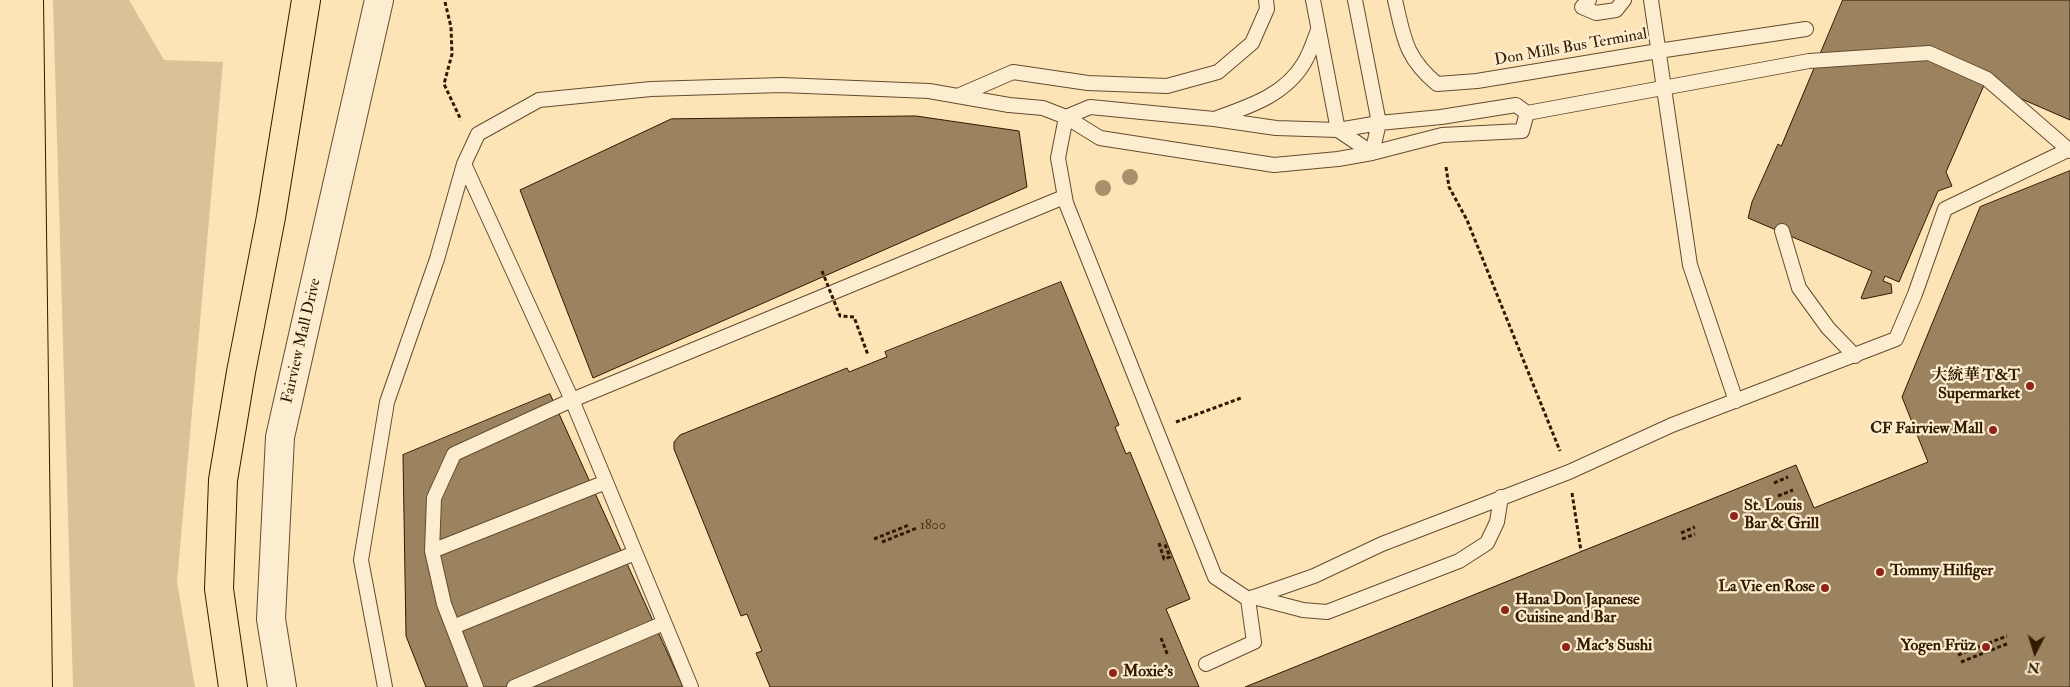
<!DOCTYPE html>
<html>
<head>
<meta charset="utf-8">
<style>
  body { margin:0 }
  #map { position:relative; width:2070px; height:687px; overflow:hidden; background:#fce4b7; font-family:"IM FELL Double Pica",serif }
  canvas { display:block }
  .north { position:absolute; left:2010px; top:627px; width:50px; height:50px; -webkit-text-stroke:4px #fdedd0; paint-order:stroke; rotate:185deg; font-size:14px; font-weight:700; line-height:20px; text-align:center; color:#311a00 }
  .north::after { content:''; display:block; margin:auto; width:18px; height:22px; background:#311a00; clip-path:polygon(50% 0,100% 100%,50% 72%,0 100%) }
</style>
</head>
<body>
<div id="map">
<canvas width="2070" height="687"></canvas>
<div class="north">N</div>
</div>
<script>
const ctx = document.querySelector('canvas').getContext('2d');
ctx.lineJoin = 'round';
function fill(path, color) { ctx.fillStyle = color; ctx.fill(path, 'evenodd'); }
function stroke(path, color, width, dash) { ctx.strokeStyle = color; ctx.lineWidth = width; ctx.lineCap = dash ? 'butt' : 'round'; ctx.setLineDash(dash || []); ctx.stroke(path); }
function drawText(font, color, halo, rows, align = 'center') {
  ctx.font = font + ' "IM FELL Double Pica","Noto Serif SC",serif'; ctx.lineWidth = 4.5; ctx.setLineDash([]); ctx.textBaseline = 'middle'; ctx.strokeStyle = halo; ctx.fillStyle = color; for (const [text, x, y, turn = 0] of rows) {
    ctx.save(); ctx.translate(x, y); ctx.rotate((+turn || 0) * Math.PI / 180); ctx.textAlign = isNaN(turn) ? turn : align; if (halo) ctx.strokeText(text, 0, 0); ctx.fillText(text, 0, 0); ctx.restore();
  }
}
const green = new Path2D(`
  M53 0H129L164 60 223 62 177 582 195 687H73Z`);
const building = new Path2D(`
  M1843 0H2070V120L1985 83 1946 172 1952 186 1938 191 1899 282 1885 276 1883 281 1891 284 1892 293 1863 299 1861 298 1872 271 1748 218 1752 202 1778 144 1781 146Z
  M916 116 1019 131 1027 187 593 378 520 190 671 119Z
  M2070 171V687H1245L1796 465 1814 508 1928 462 1902 397 1980 207Z
  M1061 282 1119 425 1115 427 1126 454 1130 452 1190 599 1166 609 1199 687H770L756 653 762 651 747 614 741 616 674 449V442L680 435 847 368 849 372 884 358 887 357 885 352Z
  M550 394 683 687H426L406 636 403 455Z`);
const path = new Path2D(`
  M445 2 451 27 452 54 444 84 461 120
  M1446 167 1449 187 1467 220 1560 451
  M1176 422 1241 398
  M1774 483 1788 477
  M1572 493 1581 551
  M1778 496 1793 490
  M1681 533 1695 527
  M874 539 909 525
  M1682 539 1695 534
  M882 542 917 528
  M1159 543 1164 559 1170 557 1164 542
  M1161 638 1168 656
  M1958 655 2007 636
  M1961 662 2009 643`);
const service = new Path2D(`
  M1313 0 1338 130 1372 153 1379 123 1355 0
  M1395 0C1404 38 1405 57 1437 84L1477 81 1658 51 1806 29
  M1589 0 1582 7 1596 13 1616 10 1624 0
  M1651 0 1690 265 1736 401
  M960 95 1013 72 1088 83 1167 86 1218 72 1252 43 1267 9 1266 0
  M1066 117 1058 158 1066 203 1215 577 1248 599 1314 576 1382 544 1569 472 1672 425 1896 339 1915 294 1945 209 2070 149
  M1066 117 1090 107 1214 119 1276 128 1338 130 1379 123 1441 117 1516 105 1527 113 1809 61 1929 53 1987 79 2070 151
  M1217 118C1250 106 1285 95 1304 63 1310 53 1314 41 1318 30
  M464 164 572 400 691 687
  M1782 231 1799 288 1828 328 1855 356
  M432 551 606 482
  M1253 597 1303 610 1327 612 1459 561 1487 543 1497 522 1501 497
  M453 627 635 553
  M1206 664 1254 642 1248 599
  M385 687 361 560 387 402 437 259 464 164 478 134 539 100 651 89 782 85 929 91 1009 105 1043 108 1066 117 1100 138 1274 165 1338 159 1372 153 1442 135 1522 131 1527 113
  M476 687 444 604 432 551 434 498 454 454 572 400 1064 197
  M514 687 664 623`);
const tertiary = new Path2D(`
  M282 687 271 619 280 437 379 0`);
const motorway = new Path2D(`
  M7 0 10 71 12 687
  M29 0 38 687
  M233 687 219 589 223 480 241 372 271 217 306 0`);
const pathBridge = new Path2D(`
  M822 271 840 316 854 317 868 355`);
const trees = [
  [1130,177],
  [1103,188]
];
const markers = [
  [2030,386,5,"#8f2418"],
  [1993,430,5,"#8f2418"],
  [1734,516,5,"#8f2418"],
  [1880,572,5,"#8f2418"],
  [1825,588,5,"#8f2418"],
  [1505,610,5,"#8f2418"],
  [1566,647,5,"#8f2418"],
  [1986,647,5,"#8f2418"],
  [1113,673,5,"#8f2418"]
];
const numberNames = [
  ["1800",933,526]
];
const streetNames = [
  ["Don Mills Bus Terminal",1571,48,-10],
  ["Fairview Mall Drive",302,341,-77]
];
const poiNames = [
  ["大統華 T&T",2020,377,"right"],
  ["Supermarket",2020,395,"right"],
  ["CF Fairview Mall",1983,430,"right"],
  ["St. Louis",1744,507],
  ["Bar & Grill",1744,525],
  ["Tommy Hilfiger",1890,572],
  ["La Vie en Rose",1815,588,"right"],
  ["Hana Don Japanese",1515,601],
  ["Cuisine and Bar",1515,619],
  ["Mac's Sushi",1576,647],
  ["Yogen Früz",1976,647,"right"],
  ["Moxie's",1123,673]
];
fill(green, '#d9c298');
fill(building, '#9b835f');
stroke(building, '#311a00', 1);
stroke(service, '#644c2e', 16);
stroke(tertiary, '#644c2e', 30);
stroke(motorway, '#311a00', 30);
stroke(path, '#311a00', 3, [4, 2.5]);
stroke(service, '#fdedd0', 14);
stroke(tertiary, '#fdedd0', 28);
stroke(motorway, '#fce4b7', 28);
stroke(pathBridge, '#311a00', 3, [4, 2.5]);
ctx.fillStyle = '#a8906c';
for (const [x, y] of trees) { ctx.beginPath(); ctx.arc(x, y, 8, 0, 2 * Math.PI); ctx.fill(); }
for (const [x, y, r, color] of markers) { const dot = new Path2D(); dot.arc(x, y, r, 0, 2 * Math.PI); ctx.fillStyle = color; ctx.fill(dot); stroke(dot, '#fdedd0', 2); }
drawText('14px', '#4c3418', null, numberNames);
drawText('16px', '#311a00', '#fdedd0', streetNames);
drawText('bold 16px', '#311a00', '#fdedd0', poiNames, 'left');
</script>
</body>
</html>
